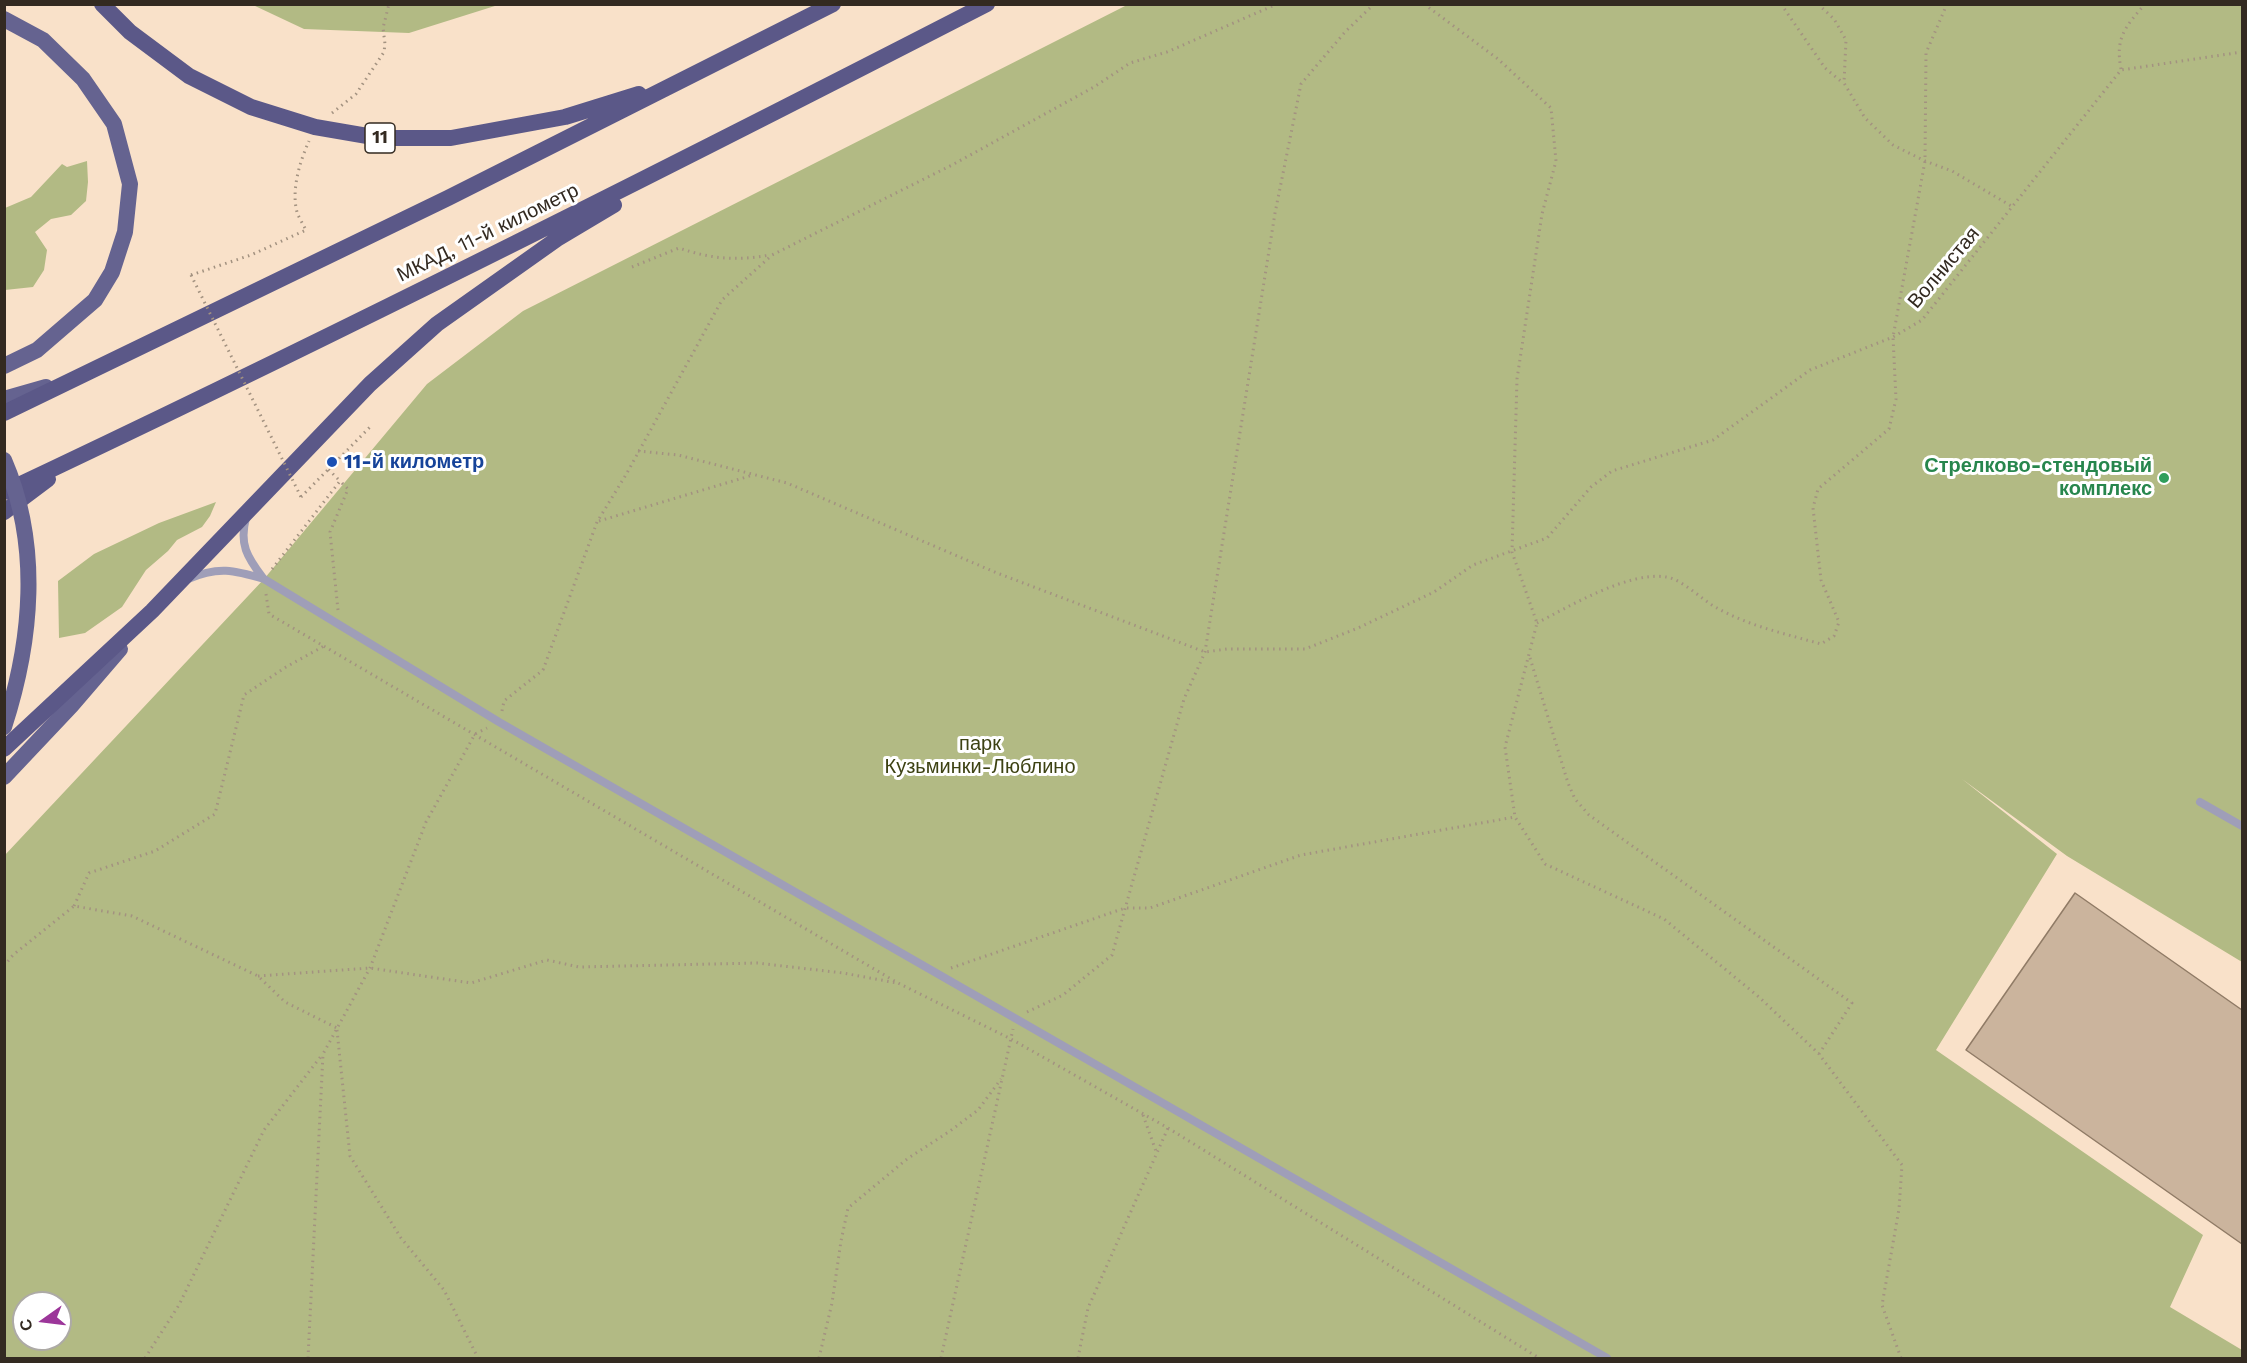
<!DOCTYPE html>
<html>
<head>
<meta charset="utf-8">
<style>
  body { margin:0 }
  #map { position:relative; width:2247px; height:1363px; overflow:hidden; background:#f9e1c9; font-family:"Work Sans",sans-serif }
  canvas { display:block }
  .frame { position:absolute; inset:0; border:6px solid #332a21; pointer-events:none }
  .north { position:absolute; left:12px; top:1291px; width:60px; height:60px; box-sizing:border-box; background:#fff; border:2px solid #adaaa6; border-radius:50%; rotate:256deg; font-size:16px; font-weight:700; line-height:24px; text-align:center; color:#332a21 }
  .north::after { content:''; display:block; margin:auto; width:21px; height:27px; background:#9c369a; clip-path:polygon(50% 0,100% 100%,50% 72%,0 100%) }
</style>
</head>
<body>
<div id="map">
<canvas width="2247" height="1363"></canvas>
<div class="frame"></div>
<div class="north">С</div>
</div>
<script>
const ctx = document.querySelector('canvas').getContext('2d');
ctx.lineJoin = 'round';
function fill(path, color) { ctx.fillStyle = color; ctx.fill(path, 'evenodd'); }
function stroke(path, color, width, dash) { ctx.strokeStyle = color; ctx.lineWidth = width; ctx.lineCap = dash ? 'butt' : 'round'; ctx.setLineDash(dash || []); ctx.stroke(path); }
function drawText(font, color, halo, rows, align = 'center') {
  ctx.font = font + ' "Work Sans",sans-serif'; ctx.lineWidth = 6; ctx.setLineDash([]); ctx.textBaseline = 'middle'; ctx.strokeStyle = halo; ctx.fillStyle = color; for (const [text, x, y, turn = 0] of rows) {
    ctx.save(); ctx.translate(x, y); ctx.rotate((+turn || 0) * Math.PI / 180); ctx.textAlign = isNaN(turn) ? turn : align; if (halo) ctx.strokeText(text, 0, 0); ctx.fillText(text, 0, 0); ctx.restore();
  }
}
const green = new Path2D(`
  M253 5H498L409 33 304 29Z
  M1127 5H2242V962L2067 856 1962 779 2057 854 1936 1050 2203 1235 2170 1307 2242 1350V1358H5L4 856 264 579 427 384 523 311ZM24 1303H60V1339H24Z
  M87 161 88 182 86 201 71 215 51 219 35 232 47 250 44 270 33 287 5 290V208L31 197 62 164 67 167Z
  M216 502 210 516 202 527 177 540 168 551 146 570 122 607 85 633 59 638 58 581 94 554 159 523Z`);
const building = new Path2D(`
  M2075 893 2242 1010V1244L1966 1050Z`);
const path = new Path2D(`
  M1424 4 1498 59 1551 108 1556 161 1542 214 1517 379 1512 552 1537 623 1505 747 1515 817 1545 864 1664 919 1759 997 1819 1054 1902 1165 1899 1209 1882 1305 1901 1358
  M1781 4 1825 68 1843 83
  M1818 4 1834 19 1846 40 1844 83 1865 118 1893 145 1925 161 1952 171 2013 207
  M2121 69C2115 38 2125 27 2145 4
  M332 113 356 94 384 52 385 44 383 28 389 4
  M632 267 679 248C711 259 736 261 770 255
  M191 275 251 255 306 230C303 224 299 218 297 212 291 190 300 161 309 141
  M638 451 678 455 787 483 997 573 1205 652 1227 649H1305L1358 628 1434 592 1473 565 1547 538 1591 487 1612 471 1713 440 1810 370 1893 337 1922 320 2121 70 2242 52
  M301 497 370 427
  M599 521 753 475
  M272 569 340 481 328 469
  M266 594 269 614 898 983 1011 1039 1168 1128 1539 1358
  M338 610 330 532 348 489 340 481
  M1537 623C1570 606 1629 571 1666 577 1682 579 1702 600 1717 608 1749 626 1786 634 1821 644L1834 636 1839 622 1821 580 1813 508 1818 489 1889 429 1896 399 1893 337 1925 161 1926 53 1947 4
  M1530 658 1568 783 1575 799 1589 815 1852 1003 1819 1054
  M502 711 504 701 543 670 597 522 627 473 722 300 772 255 952 165 1094 87 1130 63 1167 52 1277 4
  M74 906 89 873 155 851 215 814 244 695 286 667 324 646
  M4 966 13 955 74 906 132 916 258 976 285 1002 337 1028
  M951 968 1125 908H1150L1301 855 1515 817
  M258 976 370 968 471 983 547 960 579 967 757 963 843 973 897 983
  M1027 1012 1063 995 1112 955 1184 699 1205 652 1275 213 1301 84 1345 32 1374 4
  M337 1030 350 1156 401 1238 444 1290 478 1358
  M1143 1115 1157 1154
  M145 1358 179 1305 264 1130 322 1055
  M308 1358 323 1054 370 968 426 822 475 734 487 728
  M819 1358 832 1303 841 1241 848 1208 907 1159 950 1131 978 1110 1001 1079
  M941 1358 1013 1029
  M1078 1358 1088 1308 1168 1128`);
const service = new Path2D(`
  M246 518C239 544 247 557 263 578
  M188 579C218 566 234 570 264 579L499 722 1607 1358
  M2200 802 2242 826`);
const primary = new Path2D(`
  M4 19 43 40 83 79 114 124 130 184 125 232 112 272 95 300 37 350 4 366
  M4 399 46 387
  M4 777 71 706 120 649`);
const trunk = new Path2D(`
  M102 4 130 32 189 76 251 107 315 127 379 138H451L565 117 639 94
  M4 413 448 198 833 4
  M4 492C335 336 662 171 987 4
  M4 512 48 479
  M4 749 152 611 370 384 437 324 557 239 614 205`);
const pathBridge = new Path2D(`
  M191 275 301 497`);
const primaryBridge = new Path2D(`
  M4 460C41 545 32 641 4 727`);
const markers = [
  [332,462,6,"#1a4fb4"],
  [2164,478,6,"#2e9e5b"]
];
const shields = [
  [380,138,30]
];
const shieldNames = [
  ["11",380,138]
];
const streetNames = [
  ["МКАД, 11-й километр",488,233,-26],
  ["Волнистая",1944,268,-50]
];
const transitNames = [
  ["11-й километр",344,462]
];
const leisureNames = [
  ["Стрелково-стендовый",2152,466],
  ["комплекс",2152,489]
];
const parkNames = [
  ["парк",980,744],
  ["Кузьминки-Люблино",980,767]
];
fill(green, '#b2ba84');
fill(building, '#cbb49d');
stroke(building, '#907b66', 1.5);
stroke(path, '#a39280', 3, [1.5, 4.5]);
stroke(service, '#9f9eb8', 8);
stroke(primary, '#656390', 16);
stroke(trunk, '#5b5888', 16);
stroke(pathBridge, '#a39280', 3, [1.5, 4.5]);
stroke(primaryBridge, '#656390', 16);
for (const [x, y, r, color] of markers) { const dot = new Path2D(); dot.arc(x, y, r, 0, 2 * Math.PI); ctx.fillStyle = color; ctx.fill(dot); stroke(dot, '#fff', 2); }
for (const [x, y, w] of shields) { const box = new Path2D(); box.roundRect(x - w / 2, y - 15, w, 30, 4.5); ctx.fillStyle = '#fff'; ctx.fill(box); stroke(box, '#332a21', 1.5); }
drawText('bold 18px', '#332a21', null, shieldNames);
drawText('20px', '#332a21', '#fff', streetNames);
drawText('bold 20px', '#164399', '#fff', transitNames, 'left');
drawText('bold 20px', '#27864d', '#fff', leisureNames, 'right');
drawText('20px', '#3d4213', '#fff', parkNames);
</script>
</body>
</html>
